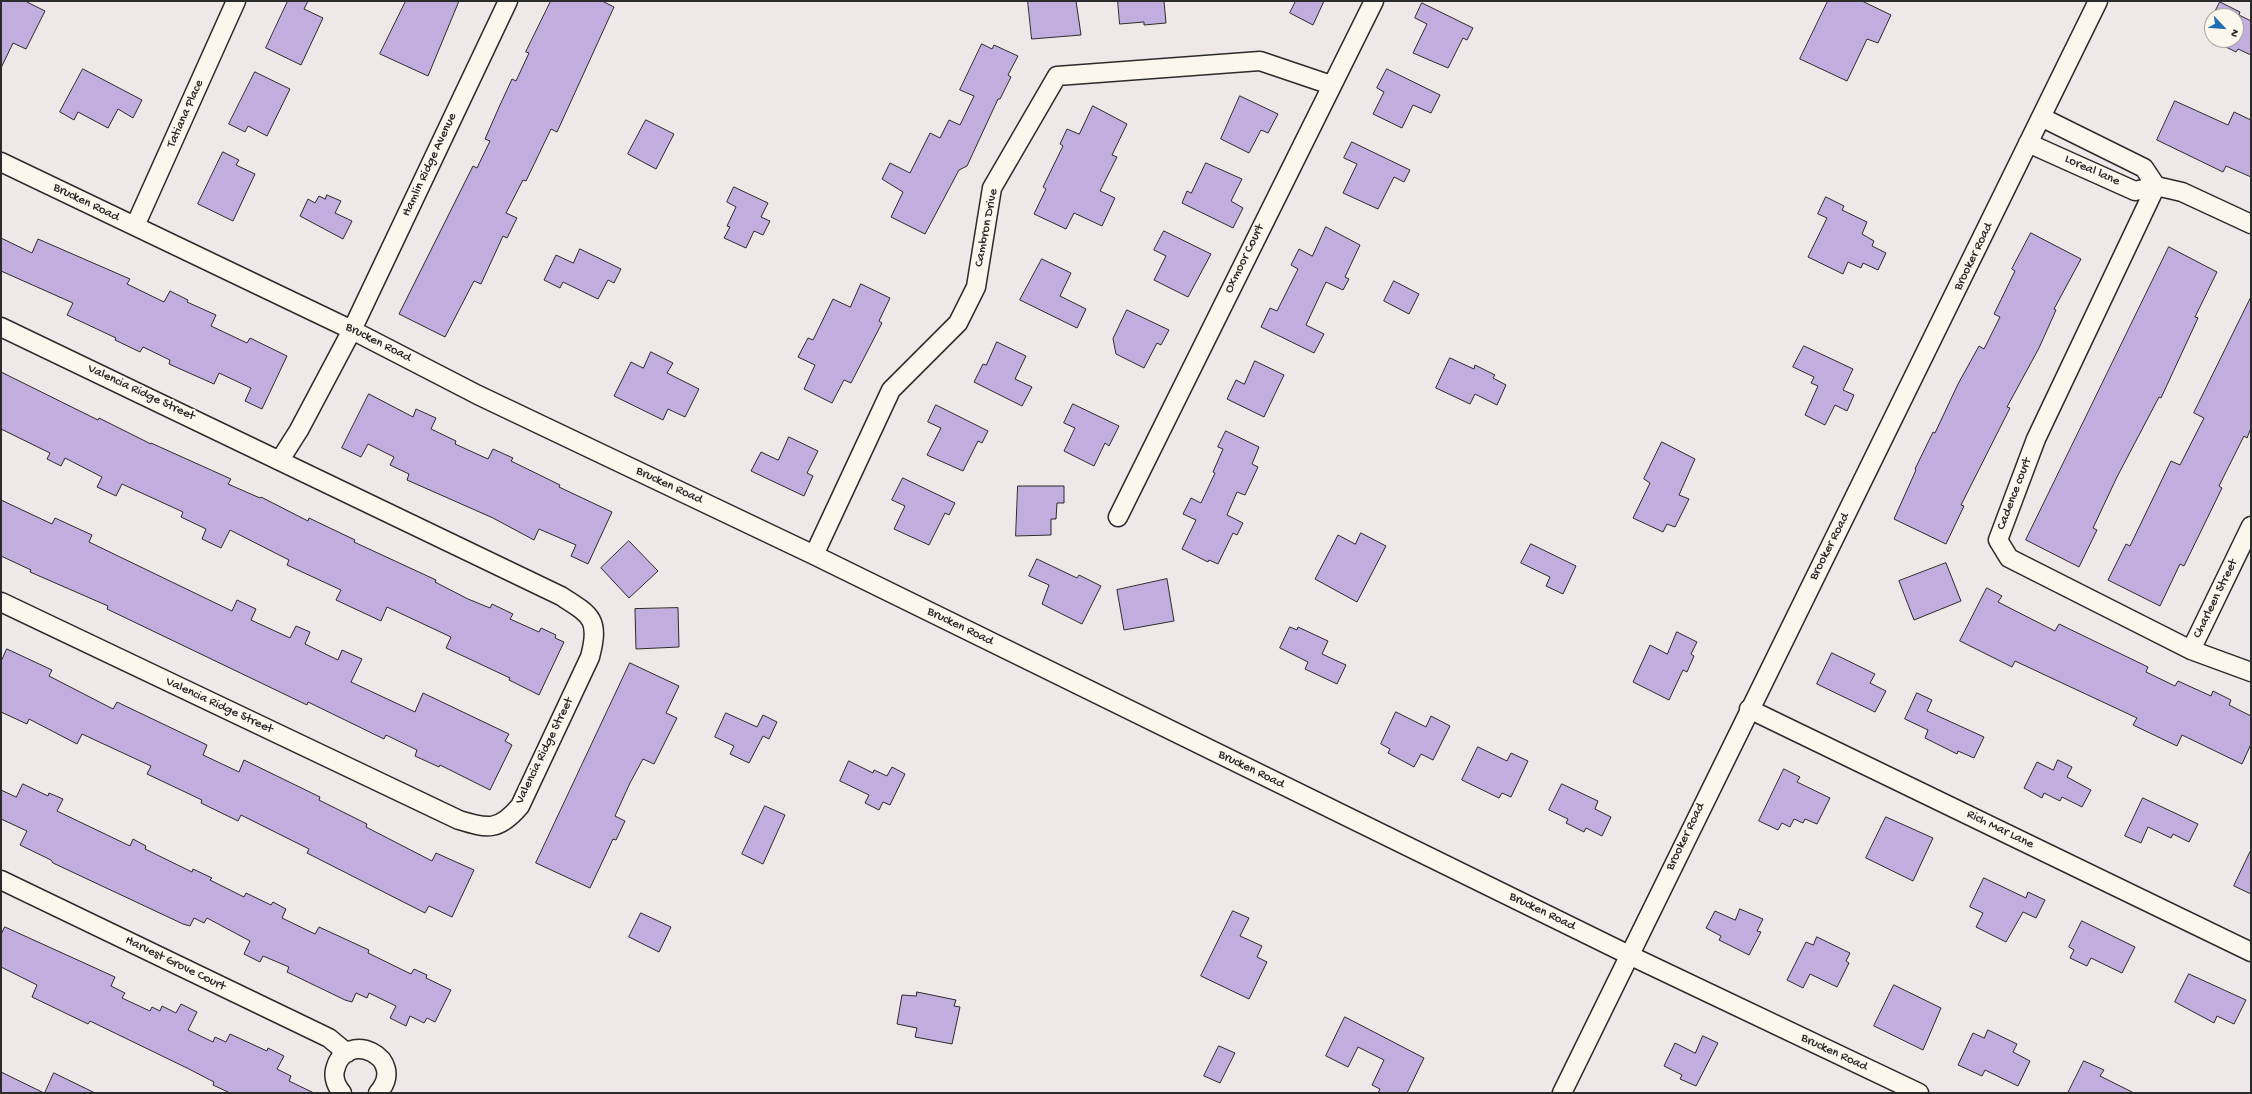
<!DOCTYPE html>
<html>
<head>
<meta charset="utf-8">
<style>
  body { margin:0 }
  #map { position:relative; width:2252px; height:1094px; overflow:hidden; background:#efe8e9; font-family:"Gochi Hand",sans-serif }
  canvas { display:block }
  .frame { position:absolute; inset:0; border:2px solid #2b2b2b; pointer-events:none }
  .north { position:absolute; left:2204px; top:8px; width:40px; height:40px; box-sizing:border-box; background:#fbf7ec; border:1px solid #a8a59f; border-radius:50%; rotate:116deg; font-size:11px; font-weight:700; line-height:16px; text-align:center; color:#2b2b2b }
  .north::after { content:''; display:block; margin:auto; width:14px; height:18px; background:#1f6fb2; clip-path:polygon(50% 0,100% 100%,50% 72%,0 100%) }
</style>
</head>
<body>
<div id="map">
<canvas width="2252" height="1094"></canvas>
<div class="frame"></div>
<div class="north">N</div>
</div>
<script>
const ctx = document.querySelector('canvas').getContext('2d');
ctx.lineJoin = 'round';
function fill(path, color) { ctx.fillStyle = color; ctx.fill(path, 'evenodd'); }
function stroke(path, color, width, dash) { ctx.strokeStyle = color; ctx.lineWidth = width; ctx.lineCap = dash ? 'butt' : 'round'; ctx.setLineDash(dash || []); ctx.stroke(path); }
function drawText(font, color, halo, rows, align = 'center') {
  ctx.font = font + ' "Gochi Hand",sans-serif'; ctx.lineWidth = 4; ctx.setLineDash([]); ctx.textBaseline = 'middle'; ctx.strokeStyle = halo; ctx.fillStyle = color; for (const [text, x, y, turn = 0] of rows) {
    ctx.save(); ctx.translate(x, y); ctx.rotate((+turn || 0) * Math.PI / 180); ctx.textAlign = isNaN(turn) ? turn : align; if (halo) ctx.strokeText(text, 0, 0); ctx.fillText(text, 0, 0); ctx.restore();
  }
}
const building = new Path2D(`
  M1 1H25L45 11 26 49 13 43 1 68Z
  M288 1H308L304 9 323 18 301 65 266 48Z
  M406 1H459L428 76 380 54Z
  M551 1H602L614 7 557 132 551 129 526 181 523 180 506 213 517 218 507 238 503 236 481 284 474 281 445 337 399 314 473 166 477 168 490 141 485 139 500 105 512 79 516 81 529 53 526 52Z
  M1028 1H1076L1081 35 1032 39Z
  M1118 1H1164L1166 23 1144 25V22L1120 24Z
  M1296 1H1324L1313 25 1290 13Z
  M1828 1H1862L1891 15 1878 43 1867 39 1847 81 1800 59Z
  M2220 2 2240 12 2239 15 2251 21V55L2238 49 2236 52 2218 43 2219 40H2236V16H2213Z
  M1422 3 1473 28 1467 40 1463 38 1448 68 1413 53 1427 24 1415 18Z
  M982 44 992 49 994 45 1018 56 1008 75 1011 77 1000 99H998L967 166 959 170 925 234 891 217 903 192 882 179 890 163 910 173 930 133 940 138 949 120 960 125 974 96 960 90Z
  M83 69 142 100 133 118 118 109 108 128 78 112 74 120 60 112Z
  M1387 69 1440 95 1431 113 1413 105 1402 128 1373 114 1384 92 1377 88Z
  M255 72 290 89 267 136 248 126 245 132 229 124Z
  M1240 96 1278 114 1268 133 1261 130 1249 153 1221 139Z
  M2175 101 2228 125 2234 112 2251 120V177L2226 166 2223 172 2157 140Z
  M1093 106 1127 124 1112 155 1117 157 1100 191 1115 198 1102 226 1074 213 1066 229 1034 214 1046 189 1043 187 1063 146 1060 144 1067 129 1079 134Z
  M646 120 674 134 656 169 628 154Z
  M1352 142 1410 170 1404 182 1394 177 1378 209 1343 193 1357 164 1344 158Z
  M223 152 239 160 236 165 255 174 233 221 198 204Z
  M1206 163 1242 179 1231 201 1243 208 1233 228 1182 203 1187 191 1191 193Z
  M734 187 768 203 761 217 770 221 763 235 754 231 746 248 724 238 730 227 727 226 736 207 727 202Z
  M327 195 341 201 335 213 352 221 343 239 300 216 308 199 315 203 319 196 325 199Z
  M1826 197 1844 206 1842 210 1867 222 1862 234 1874 241 1872 246 1886 253 1878 270 1863 263 1861 268 1848 262 1843 274 1808 257 1827 218 1818 214Z
  M1326 227 1360 245 1345 277 1349 279 1343 290 1326 282 1306 325 1324 334 1314 353 1261 327 1270 308 1277 311 1298 269 1291 265 1299 249 1312 256Z
  M1164 231 1211 254 1188 297 1154 280 1166 256 1154 250Z
  M2031 233 2081 259 2054 309 2056 310 2039 348 2007 407 2010 408 1961 505 1964 506 1946 544 1894 519 1916 470 1915 469 1933 432 1935 433 1958 384 1979 346 1984 349 2000 317 1994 314 2015 271 2012 269Z
  M1 238 32 253 38 239 130 279 127 284 164 302 170 291 188 300 187 302 216 315 211 326 247 343 250 338 287 356 262 409 245 401 251 388 219 373 214 384 169 364 170 360 143 347 140 352 115 340 116 338 67 315 73 303 1 271Z
  M2169 247 2217 272 2195 317 2198 318 2161 398 2159 397 2117 477 2093 528 2097 530 2079 567 2026 540Z
  M580 249 621 269 614 283 608 280 598 299 563 282 560 288 544 280 556 255 573 263Z
  M1042 259 1071 273 1060 296 1086 309 1077 328 1020 300Z
  M1394 281 1419 294 1409 314 1384 301Z
  M861 284 890 298 879 321 882 323 851 383 844 380 832 403 804 389 815 365 798 357 808 338 813 340 833 299 850 307Z
  M2251 297V428L2247 438 2244 436 2219 486 2222 488 2184 566 2180 564 2160 606 2108 580 2126 544 2130 546 2171 461 2180 465 2204 418 2194 413Z
  M1127 310 1169 330 1161 345 1157 343 1144 368 1116 354 1113 339Z
  M997 342 1026 356 1015 379 1032 387 1022 406 974 382 983 364 986 365Z
  M1804 346 1853 369 1843 390 1854 395 1847 411 1835 405 1825 425 1805 415 1818 386 1811 383 1814 377 1793 367Z
  M651 352 673 363 667 373 699 389 685 417 668 409 663 420 614 396 631 362 643 368Z
  M1450 358 1474 369 1475 365 1495 375 1493 378 1506 385 1497 405 1475 394 1470 404 1436 388Z
  M1255 361 1284 375 1264 417 1227 399 1236 380 1244 384Z
  M1 372 98 420 99 418 151 444V443L231 479 228 484 260 498 261 497 308 521 309 518 355 540 354 542 436 580 435 582 468 599 490 608 492 604 513 614 510 619 539 632 541 628 556 635 555 638 564 642 539 695 509 680 510 678 446 648 451 637 387 607 381 621 336 600 341 590 287 565 289 560 230 530 221 548 202 539 206 529 181 517 183 512 122 484 116 496 97 487 102 477 65 458 61 466 47 459 50 453 1 429Z
  M369 394 413 417 416 409 436 418 431 429 456 441 455 444 488 459 493 449 513 458 511 461 560 485 559 487 612 512 588 564 571 556 576 545 539 529 534 540 493 518 407 480 409 474 390 465 394 457 368 444 361 457 342 448Z
  M1073 404 1119 426 1109 446 1105 443 1094 466 1064 451 1075 428 1064 423Z
  M936 405 988 431 982 443 978 441 963 471 927 455 941 428 928 422Z
  M1226 431 1259 447 1252 464 1258 467 1245 495 1237 492 1227 515 1243 523 1237 535 1233 533 1218 564 1209 560 1208 562 1182 549 1196 520 1183 514 1191 498 1201 503 1215 473 1213 472 1223 449 1218 447Z
  M789 437 818 451 807 473 813 476 804 496 751 471 761 452 778 460Z
  M1662 442 1695 459 1679 495 1689 499 1675 527 1667 524 1663 532 1633 518 1650 483 1644 479Z
  M903 478 955 503 949 515 945 513 929 545 894 529 905 506 892 500Z
  M1018 486H1064V503H1057L1056 519H1051V535L1016 536Z
  M1 500 52 524 55 518 92 535 89 542 232 611 237 600 256 609 251 620 290 638 296 626 310 632 305 644 338 660 342 650 362 659 351 682 415 712 423 693 509 734 505 741 512 745 490 790 440 765 439 767 415 756 417 750 386 735 384 739 308 702 307 705 107 609 108 606 30 572 31 570 1 556Z
  M1361 533 1386 546 1357 602 1315 579 1338 535 1355 544Z
  M629 541 658 571 629 598 601 568Z
  M1531 544 1576 566 1563 594 1546 586 1550 577 1521 563Z
  M1037 559 1077 578 1079 575 1101 586 1082 624 1042 604 1049 585 1029 576Z
  M1946 563 1961 601 1914 620 1899 581Z
  M1167 579 1174 621 1124 630 1117 590Z
  M1987 588 2002 596 1998 602 2055 631 2059 624 2148 667 2146 672 2175 686 2178 681 2211 696 2213 691 2231 700 2229 705 2251 716V744L2242 764 2182 735 2177 746 2133 725 2137 718 2015 661 2012 667 1960 641Z
  M678 608 679 647 636 649 635 609Z
  M1290 627 1297 630 1298 627 1328 641 1322 654 1346 665 1337 684 1305 669 1308 662 1280 648Z
  M1677 632 1697 642 1691 654 1694 656 1687 672 1683 670 1669 700 1633 682 1650 645 1667 654Z
  M7 649 52 670 49 676 113 709 117 702 207 745 203 755 239 772 244 760 320 797 319 800 367 824 366 827 432 861 436 853 474 870 452 917 429 906 425 913 307 853 309 849 241 815 238 821 201 803 202 800 147 774 151 766 82 734 77 744 29 719 27 724 1 712V662Z
  M1832 653 1875 674 1870 683 1886 691 1875 712 1817 684Z
  M630 663 679 686 666 713 677 718 654 764 643 759 630 783 615 816 625 821 616 840 613 839 590 888 536 863Z
  M1917 693 1932 700 1927 711 1984 737 1974 758 1958 751 1957 754 1925 738 1928 730 1905 719Z
  M1396 712 1426 727 1431 716 1450 726 1433 760 1421 754 1414 767 1388 753 1390 749 1381 744Z
  M726 713 757 727 763 715 777 722 769 739 763 736 749 763 730 754 734 746 715 737Z
  M1478 747 1507 761 1511 753 1528 761 1511 797 1502 793 1499 798 1462 780Z
  M2058 760 2072 767 2067 777 2091 790 2082 807 2062 797 2060 801 2044 793 2042 798 2024 788 2037 762 2053 770Z
  M849 761 873 773 874 770 887 776 892 767 905 774 890 805 883 802 879 810 865 803 869 795 840 781Z
  M1784 769 1800 777 1797 782 1830 798 1817 824 1805 819 1803 823 1794 819 1790 827 1782 823 1778 830 1759 821Z
  M23 784 48 796 49 793 63 799 57 811 130 846 133 839 146 846 145 849 192 872 193 869 212 878 210 880 244 897 246 893 271 905 273 902 286 909 282 918 315 934 319 927 369 950 368 953 411 974 414 969 427 975 426 978 451 990 435 1022 427 1018 424 1023 410 1016 406 1026 390 1018 396 1006 369 993 367 998 356 993 352 1002 345 1000 287 972 289 967 263 956 260 962 244 954 250 941 207 918 204 923 194 918 190 926 183 924 53 863 51 860 20 845 27 831 1 819V790L16 797Z
  M1562 784 1598 801 1595 809 1611 817 1602 836 1586 828 1584 832 1566 823 1568 819 1549 810Z
  M2143 798 2198 824 2189 842 2173 834 2171 838 2148 827 2141 843 2125 836Z
  M765 806 785 815 763 864 742 854Z
  M1886 817 1933 838 1913 881 1866 858Z
  M2251 850V894L2234 886Z
  M1984 878 2026 898 2028 892 2045 900 2036 918 2023 912 2006 942 1976 927 1983 913 1970 907Z
  M1740 909 1763 919 1757 931 1761 932 1749 955 1719 940 1721 936 1706 928 1715 911 1735 920Z
  M1233 911 1249 918 1240 936 1262 946 1257 957 1267 962 1249 999 1201 976Z
  M641 913 671 927 659 952 629 937Z
  M2082 921 2135 947 2122 973 2091 958 2087 966 2070 958 2074 950 2069 947Z
  M5 927 115 977 111 986 125 993 122 998 150 1011 152 1007 160 1011 162 1006 176 1013 181 1004 197 1012 188 1030 213 1042 215 1037 226 1042 230 1034 267 1051 268 1048 284 1056 277 1069 291 1076 289 1081 314 1093H230L213 1085 214 1082 189 1069 90 1021 88 1024 32 997 37 985 1 967V935Z
  M1817 937 1850 953 1846 961 1849 963 1837 987 1810 974 1803 988 1787 980 1806 942 1813 945Z
  M2189 974 2246 1000 2234 1024 2217 1016 2214 1023 2175 1002Z
  M1894 985 1941 1008 1923 1050 1874 1026Z
  M917 992 956 1000 954 1006 960 1007 952 1044 915 1037 917 1028 897 1024 902 995 916 996Z
  M1345 1017 1424 1058 1407 1093H1378L1380 1089 1372 1085 1384 1060 1358 1047 1348 1067 1326 1056Z
  M1988 1030 2017 1044 2013 1052 2030 1061 2018 1086 1985 1070 1982 1076 1958 1065 1973 1033 1984 1038Z
  M1703 1036 1718 1043 1696 1086 1680 1079 1682 1075 1664 1066 1675 1043 1695 1053Z
  M1219 1046 1235 1053 1220 1083 1204 1076Z
  M2084 1061 2104 1070 2100 1076 2134 1093H2068Z
  M1 1072 44 1093H1Z
  M54 1073 95 1093H45Z`);
const minor = new Path2D(`
  M2041 117 2144 168 2156 186
  M2028 143 2135 191 2156 186 2182 192 2251 224
  M1 162 352 330 478 395 814 555 1629 955 1919 1093
  M2156 186 2036 439 1998 540 2009 558 2191 650 2251 672
  M135 226 236 1
  M1 327 561 596C591 615 600 619 590 657L520 806C499 831 488 829 459 820L1 602
  M280 460 299 430 352 330 508 1
  M1118 517 1374 1
  M814 555 891 390 958 323 976 287 992 188 1057 76 1260 61 1331 85
  M2191 650 2251 526
  M1749 709 2251 952
  M1 880 329 1038 347 1053
  M342 1093C337 1087 333 1078 335 1070 345 1027 409 1058 378 1093
  M1562 1093 2098 1`);
const streetNames = [
  ["Tatiana Place",186,114,-66],
  ["Hamlin Ridge Avenue",430,165,-65],
  ["Loreal lane",2092,171,24],
  ["Brucken Road",86,203,26],
  ["Cambron Drive",987,228,-79],
  ["Brooker Road",1974,257,-64],
  ["Oxmoor Court",1245,259,-64],
  ["Brucken Road",378,343,27],
  ["Valencia Ridge Street",141,393,25],
  ["Brucken Road",669,486,25],
  ["Cadence court",2015,494,-69],
  ["Brooker Road",1830,547,-63],
  ["Charleen Street",2216,599,-64],
  ["Brucken Road",960,627,26],
  ["Valencia Ridge Street",219,706,25],
  ["Valencia Ridge Street",545,751,-64],
  ["Brucken Road",1251,770,26],
  ["Rich Mar Lane",2000,830,26],
  ["Brooker Road",1686,837,-64],
  ["Brucken Road",1542,912,26],
  ["Harvest Grove Court",175,964,26],
  ["Brucken Road",1834,1053,25]
];
fill(building, '#c1aede');
stroke(building, '#2b2b2b', 1);
stroke(minor, '#2b2b2b', 21);
stroke(minor, '#fbf7ec', 18);
drawText('13px', '#2b2b2b', '#fbf7ec', streetNames);
</script>
</body>
</html>
